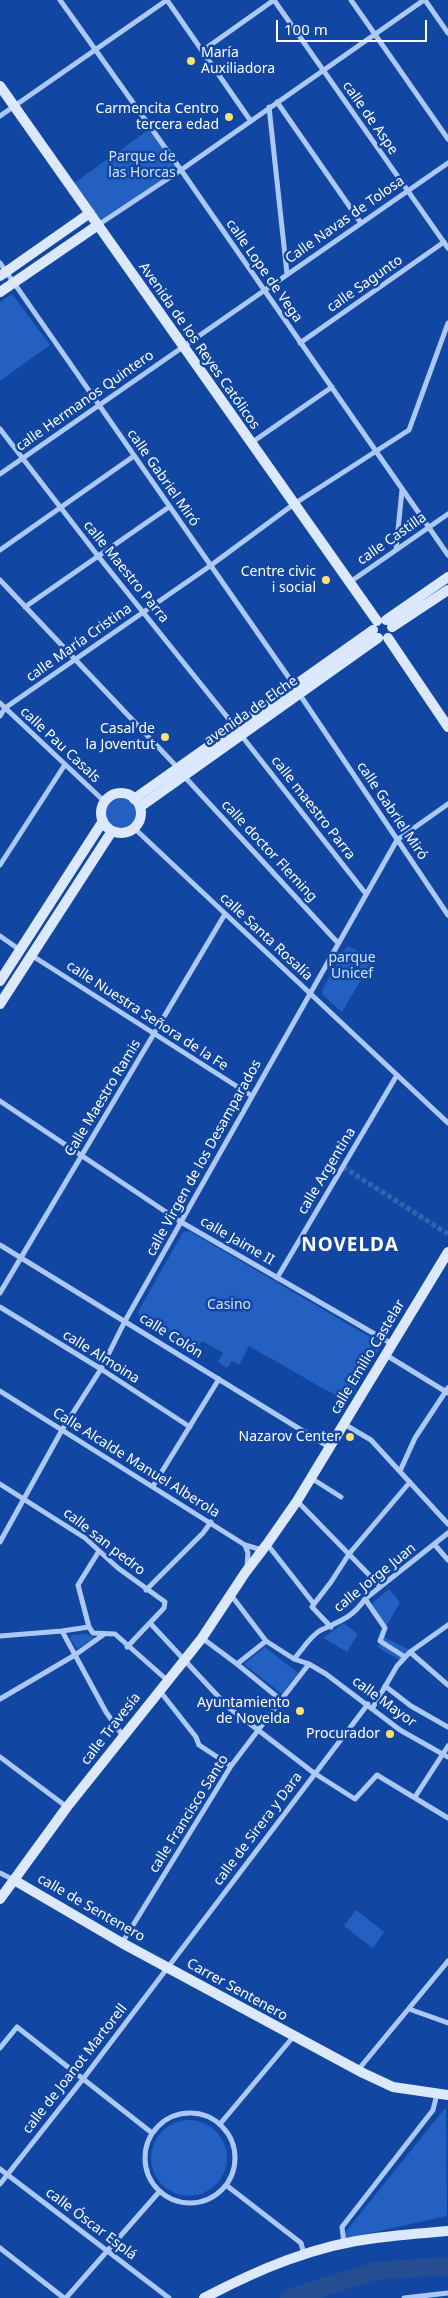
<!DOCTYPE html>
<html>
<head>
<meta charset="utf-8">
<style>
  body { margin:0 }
  #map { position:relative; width:448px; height:2298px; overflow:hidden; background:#1147a2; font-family:"Noto Sans",sans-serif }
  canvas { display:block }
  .scale { position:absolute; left:276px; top:20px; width:151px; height:22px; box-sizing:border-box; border:2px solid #fff; border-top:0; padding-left:6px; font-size:15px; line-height:18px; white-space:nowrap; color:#fff; -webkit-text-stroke:4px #1147a2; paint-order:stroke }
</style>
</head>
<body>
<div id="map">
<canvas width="448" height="2298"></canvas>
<div class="scale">100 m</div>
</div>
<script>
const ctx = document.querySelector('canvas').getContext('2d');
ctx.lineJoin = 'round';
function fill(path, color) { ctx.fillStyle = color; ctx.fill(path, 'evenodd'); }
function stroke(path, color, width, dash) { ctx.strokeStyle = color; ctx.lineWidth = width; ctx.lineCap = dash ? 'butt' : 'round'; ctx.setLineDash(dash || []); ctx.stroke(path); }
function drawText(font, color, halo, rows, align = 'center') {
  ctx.font = font + ' "Noto Sans",sans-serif'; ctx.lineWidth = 5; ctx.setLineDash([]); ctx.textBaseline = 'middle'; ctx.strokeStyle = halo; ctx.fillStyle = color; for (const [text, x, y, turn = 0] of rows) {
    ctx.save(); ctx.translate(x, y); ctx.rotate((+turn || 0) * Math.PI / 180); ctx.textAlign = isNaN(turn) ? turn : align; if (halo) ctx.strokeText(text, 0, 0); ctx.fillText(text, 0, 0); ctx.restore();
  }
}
const green = new Path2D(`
  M151 128 181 170 98 225 70 186Z
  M12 294 50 345 0 381V302Z
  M106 814a16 16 0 1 1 32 0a16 16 0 1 1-32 0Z
  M347 946 374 958 342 1012 323 995 322 990Z
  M189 1231 382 1344 347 1402 249 1346 239 1365 232 1361 227 1368 218 1362 223 1353 202 1341 194 1352 140 1319 138 1312 183 1232Z
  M389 1589 400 1602 386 1627 370 1605Z
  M343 1623 358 1634 347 1652 323 1638Z
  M87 1634 94 1638 77 1649 70 1638 72 1635Z
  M384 1637 409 1650 399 1660 378 1647Z
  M265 1647 298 1673 282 1694 244 1664Z
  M356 1910 384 1932 373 1948 344 1926Z
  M446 2107 447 2216 339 2240Z
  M151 2158a38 38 0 1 1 76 0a38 38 0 1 1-76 0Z`);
const river = new Path2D(`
  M289 2298 374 2271 448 2266`);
const streetTunnel = new Path2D(`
  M343 1167 448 1234`);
const street = new Path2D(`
  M60 0 181 170 448 555
  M167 0 250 120
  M274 0 448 248
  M351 0 448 139
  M425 0 448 33
  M202 51 274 0
  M277 102 361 223
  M269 107 287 274
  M0 116 167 0
  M98 225 181 170 424 0
  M0 263 294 685
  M300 343 444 242
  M0 429 98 556 236 728
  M251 443 332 387
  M0 474 448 163
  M0 550 134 456
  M396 550 402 490
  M0 580 178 768
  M350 582 448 514
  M25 607 169 507
  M300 695 448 915
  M0 703 105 802
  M0 716 5 708 210 566 294 504 409 430 448 323
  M241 735 366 894
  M183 775 338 943
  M134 828 448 1123
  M0 865 64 766
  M0 936 20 950
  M31 955 252 1096
  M0 1101 181 1222 392 1344
  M0 1245 329 1447
  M277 1278 397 1075
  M0 1293 225 914
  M0 1307 101 1369 190 1427
  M386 1355 448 1393
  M0 1391 245 1545 262 1550
  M344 1424 371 1440 448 1524
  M400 1471 415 1438 448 1388
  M311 1478 341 1497
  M0 1484 85 1538 118 1568 165 1602 164 1608 127 1647
  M153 1486 219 1379
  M297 1501 380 1586
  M0 1542 62 1430 101 1369 125 1321 397 840 448 804
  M267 1544 314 1604 312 1607 331 1627
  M245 1545 248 1553 247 1566
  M435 1545 448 1560
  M146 1590 203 1533 211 1522
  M231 1595 266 1641 294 1659 309 1664 326 1674 400 1730 448 1757
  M365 1599 385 1628 380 1641 405 1657
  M314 1604 331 1582 349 1554 410 1482
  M150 1623 228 1707 314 1773 355 1799 377 1775 448 1818
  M89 1627 78 1585 99 1551
  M62 1631 106 1712 123 1736
  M0 1636 62 1631 89 1627 93 1633 115 1634 167 1680
  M202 1638 237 1664
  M266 1641 237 1664 281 1700 309 1664
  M410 1652 448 1685
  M294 1659C302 1650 311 1635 321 1630 340 1621 352 1618 365 1599L448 1533
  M385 1686 411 1706 448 1727
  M159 1690 196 1737 199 1745 231 1766
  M0 1699 75 1655 103 1635
  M372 1709 397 1666 410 1652 448 1625
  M0 1757 67 1807
  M415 1797 448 1746
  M0 1873 14 1880
  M122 1943 231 1766 281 1700
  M409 2009 448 2023
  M0 2048 17 2027 152 2133
  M358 2070 448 1961
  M145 2158a45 45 0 1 1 90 0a45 45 0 1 1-90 0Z
  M220 2124 293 2037
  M0 2169 169 2298
  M0 2184 83 2079 368 1704
  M226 2185 301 2243 304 2254
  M344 2244 342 2227 433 2110 437 2094
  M0 2248 64 2298
  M66 2298 159 2192
  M404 2298 448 2293`);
const secondary = new Path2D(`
  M0 86 377 621
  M0 276 90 213
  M0 292 98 225
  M386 620 448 577
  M392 627 448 590
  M388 638 448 727
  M101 813a20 20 0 1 1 40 0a20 20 0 1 1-40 0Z
  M134 799 373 630
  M140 807 378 638
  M0 981 103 821
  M0 1004 112 831
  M14 1880 122 1943 363 2073 393 2087 448 2095
  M0 1899 67 1807 202 1638 245 1573 267 1544 297 1501 448 1252
  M204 2298C257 2270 315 2245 376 2238 400 2235 424 2233 448 2231`);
const markers = [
  [191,61,5,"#ffdf6f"],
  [229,117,5,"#ffdf6f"],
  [326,580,5,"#ffdf6f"],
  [165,737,5,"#ffdf6f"],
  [350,1437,5,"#ffdf6f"],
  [300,1711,5,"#ffdf6f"],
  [390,1734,5,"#ffdf6f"]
];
const poiNames = [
  ["María",201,53,"left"],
  ["Auxiliadora",201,69,"left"],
  ["Carmencita Centro",219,109],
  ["tercera edad",219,125],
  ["Centre civic",316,572],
  ["i social",316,588],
  ["Casal de",155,729],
  ["la Joventut",155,745],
  ["Nazarov Center",340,1437],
  ["Ayuntamiento",290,1703],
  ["de Novelda",290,1719],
  ["Procurador",380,1734]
];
const streetNames = [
  ["calle de Aspe",370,118,55],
  ["Calle Navas de Tolosa",345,220,-35],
  ["calle Lope de Vega",264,271,55],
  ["calle Sagunto",365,284,-35],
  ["Avenida de los Reyes Católicos",199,346,55],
  ["calle Hermanos Quintero",85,401,-35],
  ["calle Gabriel Miró",163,478,55],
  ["calle Castilla",392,539,-35],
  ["calle Maestro Parra",126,572,51],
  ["calle María Cristina",79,643,-35],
  ["avenida de Elche",251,711,-35],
  ["calle Pau Casals",60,745,43],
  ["calle maestro Parra",313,808,52],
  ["calle Gabriel Miró",392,811,56],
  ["calle doctor Fleming",269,851,47],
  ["calle Santa Rosalía",266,937,43],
  ["calle Nuestra Señora de la Fe",147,1016,33],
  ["Calle Maestro Ramis",103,1098,-59],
  ["calle Virgen de los Desamparados",204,1158,-61],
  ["calle Argentina",327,1171,-59],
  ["calle Jaime II",237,1241,30],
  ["calle Colón",171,1336,32],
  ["calle Almoina",101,1357,32],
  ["calle Emilio Castelar",368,1357,-59],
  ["Calle Alcalde Manuel Alberola",136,1463,32],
  ["calle san pedro",104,1542,38],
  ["calle Jorge Juan",375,1578,-39],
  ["calle Mayor",384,1702,36],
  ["calle Travesía",111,1729,-52],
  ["calle Francisco Santo",189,1814,-58],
  ["calle de Sirera y Dara",258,1829,-53],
  ["calle de Sentenero",91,1908,30],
  ["Carrer Sentenero",237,1990,29],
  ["calle de Joanot Martorell",75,2069,-52],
  ["calle Óscar Esplá",91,2224,37]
];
const parkNames = [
  ["Parque de",142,157],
  ["las Horcas",142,173],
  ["parque",352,958],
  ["Unicef",352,974],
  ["Casino",229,1305]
];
const districtNames = [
  ["NOVELDA",350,1246]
];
fill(green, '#2360c1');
stroke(river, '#264d92', 18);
stroke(streetTunnel, '#3563b0', 5, [5, 2.5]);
stroke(street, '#abc8f6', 5);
stroke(secondary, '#dbe8fe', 10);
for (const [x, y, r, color] of markers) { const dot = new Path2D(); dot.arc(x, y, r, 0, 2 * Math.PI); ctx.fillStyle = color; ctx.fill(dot); stroke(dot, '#1147a2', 2); }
drawText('14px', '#fff', '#1147a2', poiNames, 'right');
drawText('14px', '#fff', '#1147a2', streetNames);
drawText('14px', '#d4e4fe', '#1147a2', parkNames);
ctx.letterSpacing = '1px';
drawText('bold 19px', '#fff', '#1147a2', districtNames);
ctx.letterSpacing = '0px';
</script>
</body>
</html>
